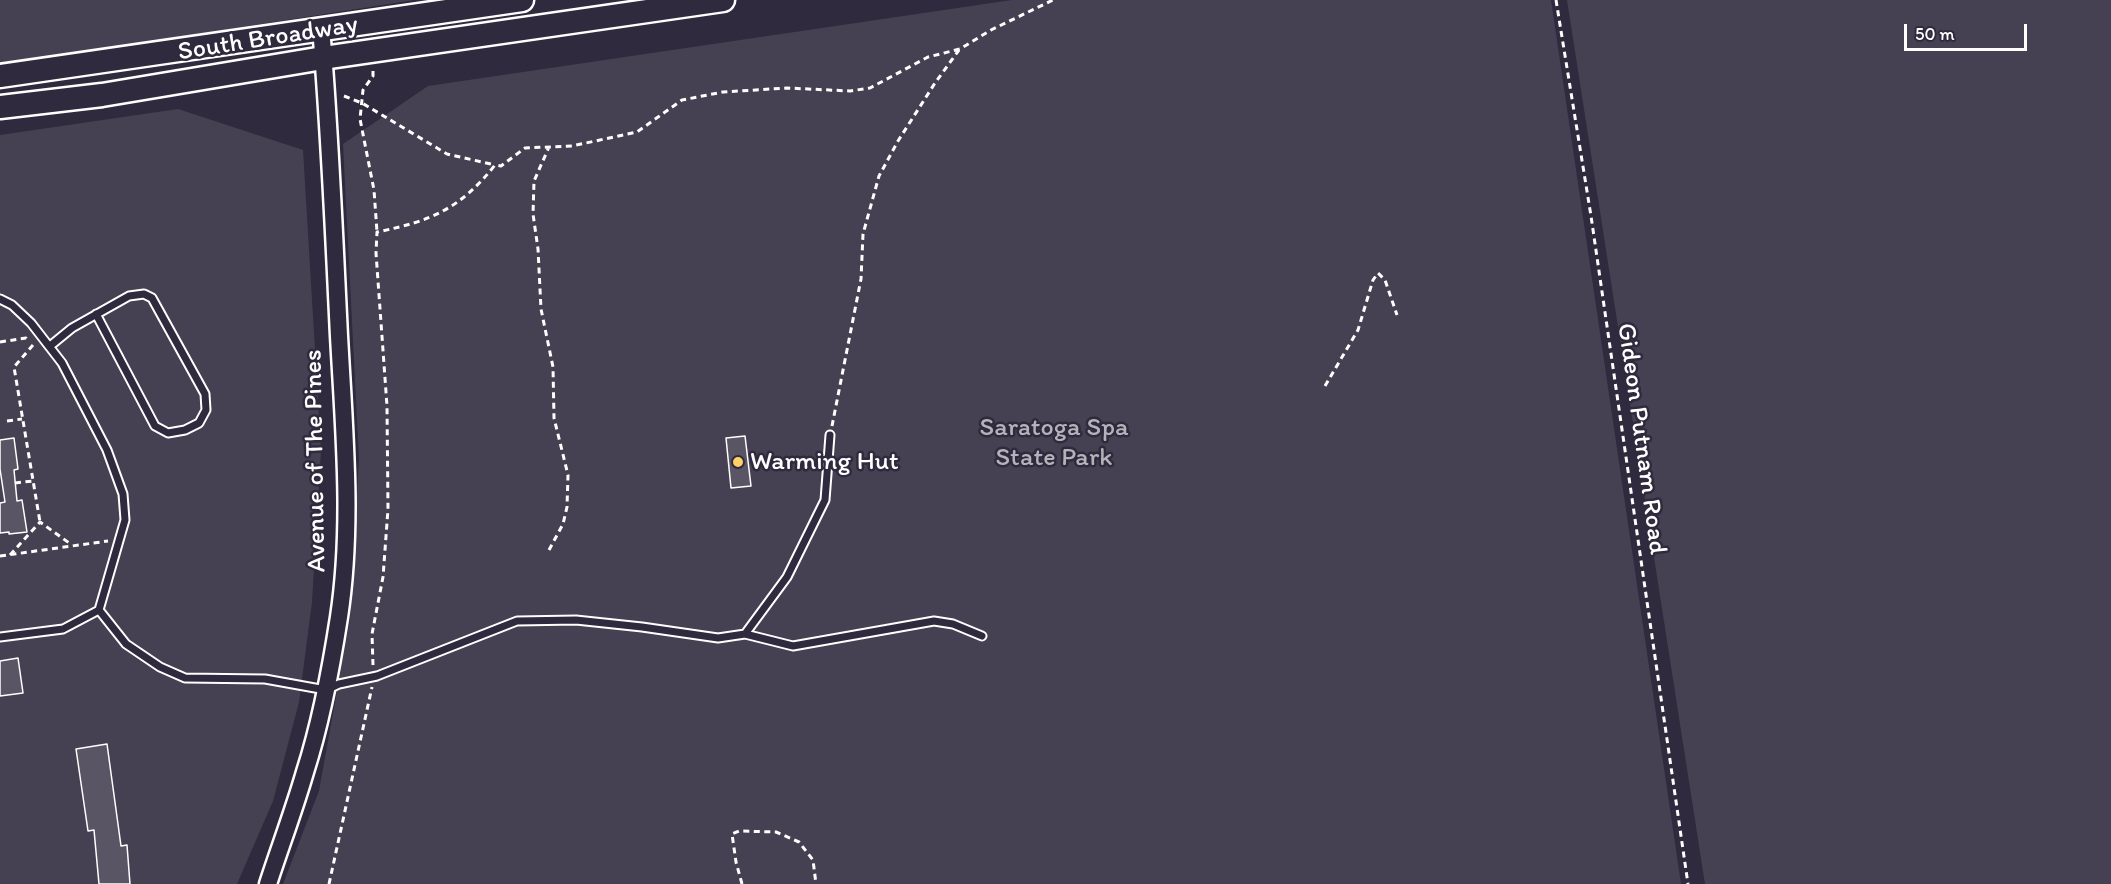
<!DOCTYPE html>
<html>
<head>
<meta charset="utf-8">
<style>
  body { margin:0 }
  #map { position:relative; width:2111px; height:884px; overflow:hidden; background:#2f2a3d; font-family:Itim,sans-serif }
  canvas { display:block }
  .scale { position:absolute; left:1904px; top:24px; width:123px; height:27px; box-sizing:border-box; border:3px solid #fff; border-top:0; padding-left:8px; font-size:18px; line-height:21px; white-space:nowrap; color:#fff; -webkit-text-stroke:4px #2f2a3d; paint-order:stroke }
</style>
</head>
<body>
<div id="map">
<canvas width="2111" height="884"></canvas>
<div class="scale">50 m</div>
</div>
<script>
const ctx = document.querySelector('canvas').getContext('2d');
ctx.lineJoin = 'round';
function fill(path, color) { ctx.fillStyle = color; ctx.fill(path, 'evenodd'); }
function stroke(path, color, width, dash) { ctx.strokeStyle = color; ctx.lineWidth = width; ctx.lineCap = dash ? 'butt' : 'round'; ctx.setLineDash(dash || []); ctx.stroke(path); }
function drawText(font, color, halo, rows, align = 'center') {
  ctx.font = font + ' Itim,sans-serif'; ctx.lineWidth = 5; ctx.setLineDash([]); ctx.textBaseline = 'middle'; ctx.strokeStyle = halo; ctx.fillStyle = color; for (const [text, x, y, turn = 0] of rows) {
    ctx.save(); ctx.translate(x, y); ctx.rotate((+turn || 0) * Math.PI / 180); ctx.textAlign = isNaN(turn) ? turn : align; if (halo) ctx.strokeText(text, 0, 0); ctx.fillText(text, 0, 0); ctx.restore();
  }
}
const green = new Path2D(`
  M0 0H414L0 65Z
  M1012 0H1551L1681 884H283L319 791 350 619 359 459 343 144 428 86Z
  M1567 0H2111V884H1705Z
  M178 109 303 150 321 450 312 602 299 702 273 801 237 884H0V135Z`);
const building = new Path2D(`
  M745 436 751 486 731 488 726 438Z
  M14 438 18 469 14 470 17 501 22 500 27 532 9 534V532L0 533V503L5 502 0 469V440Z
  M18 658 23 693 0 696V661Z
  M107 744 121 846 127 845 130 884H99L94 830 88 831 76 749Z`);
const path = new Path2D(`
  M1556 0 1591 216 1688 884
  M373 71V76L363 90 360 119 374 190 377 232
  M344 96 362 103 447 154 495 165
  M0 342 26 338 28 340
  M33 345 14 367 40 522
  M1325 386 1358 330 1373 280 1378 273 1385 280 1397 315
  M7 421 22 419
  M832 426 861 279 863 234 879 176 898 141 935 83 959 50
  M15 483 33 481
  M549 550 563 524 567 507 568 475 554 418 553 367 541 309 538 249 533 214 534 181 549 147
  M10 555 40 522 72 545
  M0 556 108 541
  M373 665 372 634 383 577 388 509 387 406 376 253 377 232C431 221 460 209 495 165L501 166 525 148 572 146 637 132 682 100 723 92 787 88 850 91 870 88 928 57 960 49 991 30 1053 0
  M329 884 372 687
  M742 884 736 862 732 834 739 831 776 832 799 842 813 860 816 884`);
const service = new Path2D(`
  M0 299 12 305 31 323 62 363 107 450 123 494 125 520 99 610 126 644 160 667 185 678 265 679 326 690 339 684 377 676 517 621 576 620 642 627 718 638 745 634 787 577 825 500 830 435
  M50 346 72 328 129 296 144 294 152 298 205 394 206 410 199 423 185 430 168 433 155 426 96 314
  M745 634 793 646 934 621 953 624 982 636
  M0 637 63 629 99 610`);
const tertiary = new Path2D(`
  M268 884C280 847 294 810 305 772 321 722 331 669 339 617 353 525 344 429 339 336 334 234 330 131 321 28`);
const primary = new Path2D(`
  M0 76 522 0
  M0 107 102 95 323 58 723 0`);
const markers = [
  [738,462,6,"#ffd166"]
];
const streetNames = [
  ["South Broadway",268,39,-9],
  ["Gideon Putnam Road",1641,439,82],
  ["Avenue of The Pines",316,461,-91]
];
const parkNames = [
  ["Saratoga Spa",1054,428],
  ["State Park",1054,458]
];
const poiNames = [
  ["Warming Hut",750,462]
];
fill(green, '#464152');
fill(building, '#595564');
stroke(building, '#fff', 1.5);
stroke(service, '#fff', 11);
stroke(tertiary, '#fff', 21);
stroke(primary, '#fff', 27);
stroke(path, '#fff', 3, [6, 4.5]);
stroke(service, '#2f2a3d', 7);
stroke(tertiary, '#2f2a3d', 16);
stroke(primary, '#2f2a3d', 22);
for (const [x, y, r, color] of markers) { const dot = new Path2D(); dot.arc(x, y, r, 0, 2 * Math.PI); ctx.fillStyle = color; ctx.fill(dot); stroke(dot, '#2f2a3d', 2); }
drawText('26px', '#fff', '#2f2a3d', streetNames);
drawText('26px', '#b5b3ba', '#2f2a3d', parkNames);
drawText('26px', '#fff', '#2f2a3d', poiNames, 'left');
</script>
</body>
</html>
